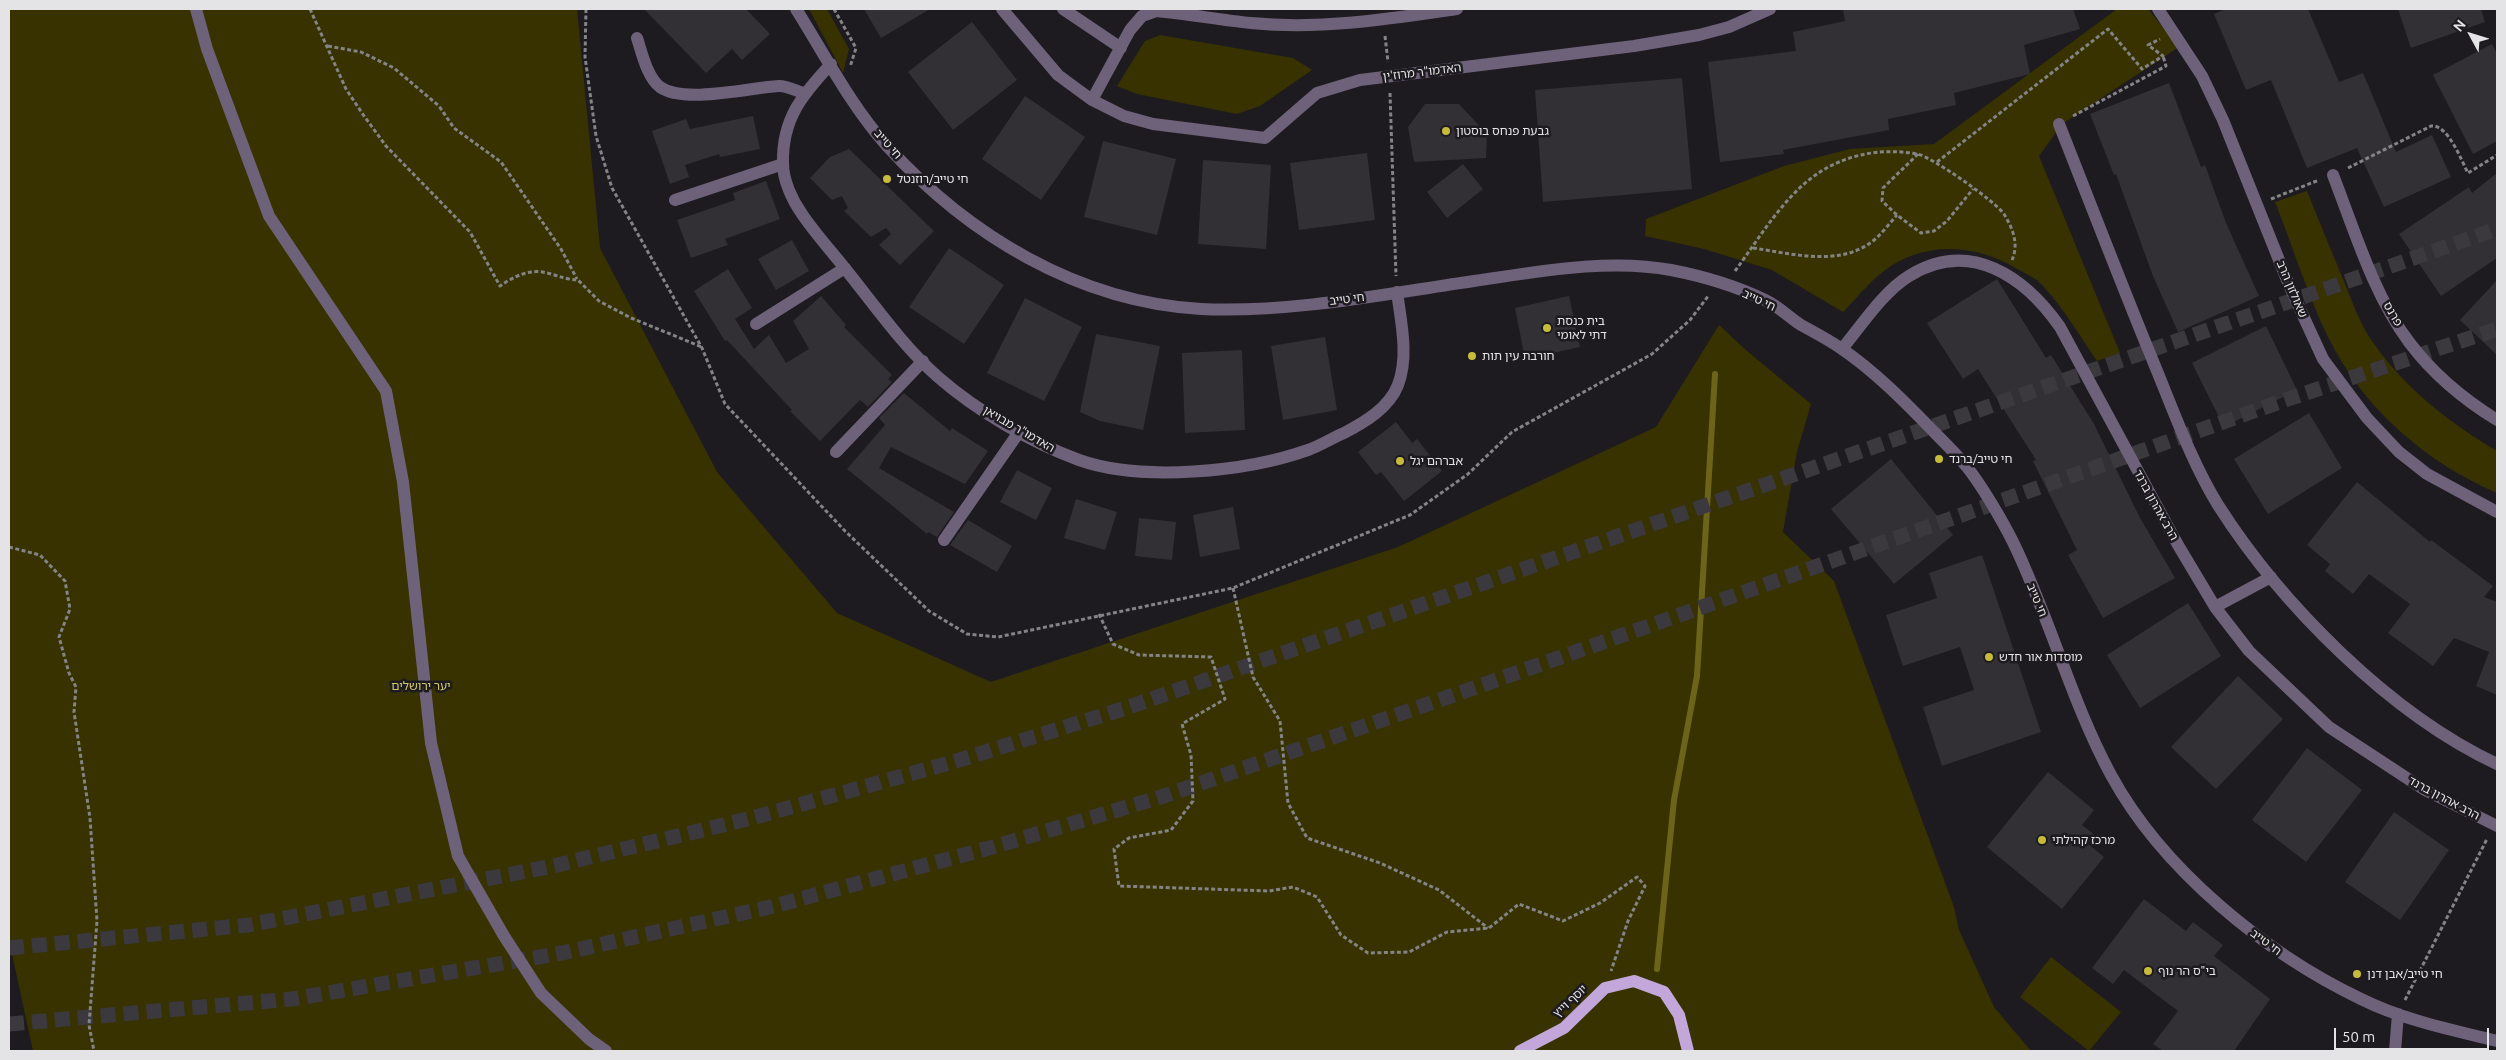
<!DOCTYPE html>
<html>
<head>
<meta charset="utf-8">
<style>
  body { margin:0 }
  #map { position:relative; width:2506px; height:1060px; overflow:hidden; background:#1d1b1f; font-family:Ubuntu,sans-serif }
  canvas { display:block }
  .frame { position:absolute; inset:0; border:10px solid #e4e3e5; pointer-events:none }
  .north { position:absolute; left:2446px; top:10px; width:50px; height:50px; -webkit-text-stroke:4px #1d1b1f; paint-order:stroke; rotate:309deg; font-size:14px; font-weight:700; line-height:20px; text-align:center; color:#e4e3e5 }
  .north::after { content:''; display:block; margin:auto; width:18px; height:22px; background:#e4e3e5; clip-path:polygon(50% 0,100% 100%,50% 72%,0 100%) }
  .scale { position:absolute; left:2334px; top:1028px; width:155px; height:22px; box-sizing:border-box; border:2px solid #e4e3e5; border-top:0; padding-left:6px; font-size:15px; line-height:18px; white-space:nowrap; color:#e4e3e5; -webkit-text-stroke:4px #1d1b1f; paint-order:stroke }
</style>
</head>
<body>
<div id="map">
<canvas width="2506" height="1060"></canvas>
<div class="frame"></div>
<div class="north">N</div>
<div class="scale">50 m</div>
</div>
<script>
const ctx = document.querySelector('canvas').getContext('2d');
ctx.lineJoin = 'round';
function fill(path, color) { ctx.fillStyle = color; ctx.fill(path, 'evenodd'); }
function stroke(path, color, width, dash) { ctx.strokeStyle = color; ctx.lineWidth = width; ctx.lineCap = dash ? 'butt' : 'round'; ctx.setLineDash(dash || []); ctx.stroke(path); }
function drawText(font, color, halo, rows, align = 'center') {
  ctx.font = font + ' Ubuntu,"Noto Sans Hebrew",sans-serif'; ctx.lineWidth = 5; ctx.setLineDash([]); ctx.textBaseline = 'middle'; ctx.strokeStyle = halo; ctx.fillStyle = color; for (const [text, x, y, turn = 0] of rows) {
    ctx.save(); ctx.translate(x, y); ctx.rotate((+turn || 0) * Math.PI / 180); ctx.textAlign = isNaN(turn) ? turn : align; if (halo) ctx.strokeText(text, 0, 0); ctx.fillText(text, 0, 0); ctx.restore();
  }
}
const green = new Path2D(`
  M9 9H577L600 248 717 472 837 613 991 682 1398 547 1656 427 1719 325 1747 351 1811 404 1797 452 1783 532 1834 581 1954 907 1959 930 1994 1007 2031 1051H33L9 940Z
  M809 9H827L849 49 843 73Z
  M2117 9H2148L2179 47 2062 124 2039 156 2120 353 2097 361C2079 335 2063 307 2041 284 2036 278 2026 274 2019 270 1977 244 1925 240 1884 271 1869 282 1856 299 1843 312L1772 270 1704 249 1645 236 1646 219 1784 166 1850 149 1934 144Z
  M1160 35 1293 58 1312 70 1260 106 1237 114 1137 94 1117 86 1145 41Z
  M2307 191C2319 221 2331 250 2343 279 2351 299 2359 321 2370 338 2402 386 2448 422 2497 451V493C2425 462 2363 408 2328 337 2307 294 2293 247 2275 202Z
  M2051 957 2121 1012 2089 1051 2020 997Z`);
const stream = new Path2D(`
  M1657 969 1674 800 1697 676 1715 374`);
const building = new Path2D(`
  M644 9H746L770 34 742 60 732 49 706 73Z
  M864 9H930L881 38Z
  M1843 9H2073L2080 29 2024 45 2030 74 1954 93 1956 105 1888 119 1889 130 1783 150 1784 154 1720 162 1708 62 1796 51 1793 32 1845 21Z
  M2226 9H2308L2339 82 2363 73 2396 152 2432 135 2451 177 2384 207 2357 148 2307 168 2271 80 2246 90 2214 14Z
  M2398 9H2481L2485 22 2411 48Z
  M972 22 1017 80 953 130 908 72Z
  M2492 44 2497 54V141L2473 154 2433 75Z
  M1682 78 1692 189 1543 202 1535 90Z
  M2169 83 2201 167 2205 165 2226 223 2259 296 2178 332 2153 276 2116 174 2114 175 2090 114Z
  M1025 96 1085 137 1041 200 982 159Z
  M1425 104H1459L1487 134 1486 158 1414 162 1408 127Z
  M753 116 760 149 720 157 719 154 685 165 689 177 670 184 652 131 686 119 690 129Z
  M1103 141 1176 159 1157 235 1084 217Z
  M849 149 934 231 900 265 879 245 891 234 886 228 871 237 844 211 848 208 842 196 832 200 810 178 830 157Z
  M1367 153 1375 220 1299 230 1290 163Z
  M1203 160 1271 165 1266 249 1198 244Z
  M1463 164 1483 189 1447 218 1427 192Z
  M2497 173V258L2441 296 2399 234 2469 187 2472 193Z
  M766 181 780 219 725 239 728 245 691 258 677 220 735 200 733 193Z
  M792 240 809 271 776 290 758 259Z
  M949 248 1004 285 964 344 909 307Z
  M728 269 752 308 735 319 754 349 769 335 786 363 809 349 793 321 821 296 846 325 844 327 892 375 888 379 892 382 868 407 860 400 820 441 790 411 792 410 727 340 725 341 694 291Z
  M1997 279 2046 358 2051 355 2094 424 2139 516 2175 578 2103 618 2068 555 2077 550 2033 461 2036 460 1978 369 1963 379 1927 323Z
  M2497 280V355L2460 320Z
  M1569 296 1580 347 1525 359 1515 308Z
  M1025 298 1082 327 1044 401 987 373Z
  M2266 326 2297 390 2224 427 2192 363Z
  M1096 334 1160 346 1143 430 1100 421 1080 412Z
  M1325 337 1337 410 1283 420 1271 346Z
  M1242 350 1245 430 1185 433 1182 353Z
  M904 393 950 431 952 428 988 451 965 484 891 447 879 468 954 512 937 537 928 532 927 534 847 469 885 425 879 418Z
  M2309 413 2342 468 2268 514 2234 459Z
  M1396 422 1412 443 1417 439 1442 471 1404 501 1381 472 1376 475 1358 452Z
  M1891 459 1953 535 1894 584 1831 509Z
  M1017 470 1052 488 1036 520 1000 502Z
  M2357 482 2430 542 2431 540 2493 586 2484 597 2497 602V695L2476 686 2489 652 2454 638 2433 666 2388 633 2410 604 2369 574 2353 594 2325 571 2330 564 2307 545Z
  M1076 499 1117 512 1105 550 1064 538Z
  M1233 507 1240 549 1200 557 1193 515Z
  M1139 518 1176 522 1172 560 1135 556Z
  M968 520 1012 546 997 572 950 545Z
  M1982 555 2041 732 1942 766 1923 707 1974 690 1960 647 1903 666 1886 615 1937 598 1929 573Z
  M2188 603 2221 656 2140 708 2107 655Z
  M2238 676 2283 719 2216 789 2171 747Z
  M2307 748 2362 790 2306 862 2252 820Z
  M2048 772 2094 810 2082 825 2095 835 2088 844 2104 857 2062 909 1987 847Z
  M2394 812 2449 850 2400 920 2345 882Z
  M2144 899 2186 931 2193 922 2223 945 2214 956 2270 999 2234 1051H2163L2153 1044 2178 1011 2124 970 2113 984 2092 968Z`);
const highwayTunnel = new Path2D(`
  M9 948 249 925 553 866 752 818 953 762 1126 708 2497 229
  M9 1024 292 999 562 953 770 907 993 847 1164 796 1471 689 2288 399 2497 329`);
const path = new Path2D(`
  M310 9 346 89 364 116 386 146 470 232 500 286C513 277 530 268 547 273 560 276 563 279 578 280L599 301 631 318 702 347
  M586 9 585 57 596 136 612 188 702 348 725 404 845 531 929 611 967 634 998 637 1233 588 1410 515 1468 474 1512 432 1652 354 1690 320 1709 295
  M834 9 856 48 850 67
  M1385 36 1388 62
  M328 46 361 52 394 68 439 106 454 128 501 162 561 249 577 279
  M1390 93 1396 276
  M2073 116 2166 66 2163 56
  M1918 154 1883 188 1882 201 1897 215 1921 233 1934 231 1947 221 1973 189
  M1937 162 2108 29 2142 69 2163 56 2148 45 2160 39
  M2348 168 2431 126C2448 124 2461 160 2468 173L2497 155
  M2271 199 2319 180
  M1753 248C1788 253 1834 266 1867 245 1878 239 1888 225 1897 215
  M1735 271C1764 232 1792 181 1839 162 1863 152 1890 149 1917 154 1931 156 1996 202 2004 214 2013 229 2019 244 2012 260
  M9 547 40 555 65 581 70 609 59 637 69 673 76 687 74 712 90 818 97 921 89 1025 94 1051
  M1233 588 1253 677 1280 721 1288 803 1307 838 1380 863 1439 890 1488 928
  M1099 614 1113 644 1139 655 1211 657 1225 699 1182 724 1191 755 1193 801 1171 830 1129 838 1114 849 1119 886 1269 891 1293 887 1317 897 1341 935 1368 953 1409 952 1447 932 1489 928 1519 904 1563 921 1600 903 1637 877 1645 886 1628 921 1611 971
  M2405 1000 2487 839`);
const minor = new Path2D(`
  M196 9 207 49 269 216 386 391 403 482 431 743 458 856 504 936 541 993 589 1039 606 1051
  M796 9C825 55 851 106 887 146 968 235 1078 302 1201 309 1292 313 1384 294 1474 281 1536 272 1609 258 1671 270 1702 276 1736 286 1765 300 1778 306 1789 317 1801 325 1814 332 1827 339 1839 347 1875 371 1907 404 1937 435 1947 445 1958 456 1967 467 1982 486 2002 520 2013 542 2050 618 2071 701 2111 775 2162 869 2265 953 2361 999 2403 1020 2452 1030 2497 1041
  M1002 9 1058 75 1092 100 1130 30 1142 16 1156 11C1188 14 1220 20 1251 23 1321 30 1389 19 1457 9
  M1063 9 1121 48
  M2158 9 2202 76 2223 120 2289 285 2323 359 2367 418 2399 452 2427 474 2497 512
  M637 38C642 53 647 77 660 87 684 104 749 88 778 86 786 85 796 91 803 93
  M831 64C802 95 782 119 783 163 783 180 792 200 802 214 816 235 835 255 851 276 878 310 905 348 938 377 977 411 1030 442 1079 460 1141 482 1246 472 1308 450 1320 446 1332 438 1344 433 1365 422 1389 408 1398 385 1409 356 1401 322 1397 292
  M1092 100 1124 116 1153 124 1265 138 1317 93 1360 80 1634 46 1699 35 1729 27 1770 9
  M2059 124C2091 205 2122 286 2155 366 2174 412 2192 463 2218 505 2281 604 2390 714 2497 764
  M2333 175C2354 229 2374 296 2409 342 2433 374 2463 399 2497 420
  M675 200 783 164
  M756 324 845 268
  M1842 349C1861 326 1884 291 1909 276 1970 238 2025 277 2060 327L2178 545 2215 607 2249 651 2329 727 2425 790 2497 826
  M836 452 923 361
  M944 540 1019 432
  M2215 607 2271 577
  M2395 1051 2398 1014`);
const major = new Path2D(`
  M1520 1051 1564 1028 1605 988 1634 981 1664 992 1679 1015 1688 1051`);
const markers = [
  [1446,131,5,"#c7bb3b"],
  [887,179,5,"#c7bb3b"],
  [1547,328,5,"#c7bb3b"],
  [1472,356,5,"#c7bb3b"],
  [1939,459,5,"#c7bb3b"],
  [1400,461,5,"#c7bb3b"],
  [1989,657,5,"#c7bb3b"],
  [2042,840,5,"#c7bb3b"],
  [2148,971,5,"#c7bb3b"],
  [2357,974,5,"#c7bb3b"]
];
const streetNames = [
  ["האדמו\"ר מרוז'ין",1422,72,-7],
  ["חי טייב",888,144,49],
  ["שאולזון הרב",2292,289,67],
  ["חי טייב",1347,299,-7],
  ["חי טייב",1759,300,25],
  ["פרנס",2393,314,60],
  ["האדמו\"ר מבויאן",1019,429,30],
  ["הרב אהרון ברנד",2156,505,61],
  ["חי טייב",2037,600,68],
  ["הרב אהרון ברנד",2444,798,28],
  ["חי טייב",2266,942,37],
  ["יוסף וייץ",1570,1001,-43]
];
const poiNames = [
  ["גבעת פנחס בוסטון",1456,131],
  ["חי טייב/רוזנטל",897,179],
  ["בית כנסת",1557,321],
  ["דתי לאומי",1557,335],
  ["חורבת עין תות",1482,356],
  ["חי טייב/ברנד",1949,459],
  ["אברהם יגל",1410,461],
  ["מוסדות אור חדש",1999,657],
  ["מרכז קהילתי",2052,840],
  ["בי\"ס הר נוף",2158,971],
  ["חי טייב/אבן דנן",2367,974]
];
const parkNames = [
  ["יער ירושלים",421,686]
];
fill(green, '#373200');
stroke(stream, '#6c6519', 6);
fill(building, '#323034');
stroke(highwayTunnel, '#3b393d', 15, [15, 8]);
stroke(path, '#848386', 3, [4, 2.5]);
stroke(minor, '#6e617a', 12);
stroke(major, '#c3a7db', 12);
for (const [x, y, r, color] of markers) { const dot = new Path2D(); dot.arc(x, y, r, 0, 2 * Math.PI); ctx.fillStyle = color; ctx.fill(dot); stroke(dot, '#1d1b1f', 2); }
drawText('12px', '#e4e3e5', '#1d1b1f', streetNames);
drawText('12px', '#e4e3e5', '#1d1b1f', poiNames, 'left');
drawText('12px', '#d2c963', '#1d1b1f', parkNames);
</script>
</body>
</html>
